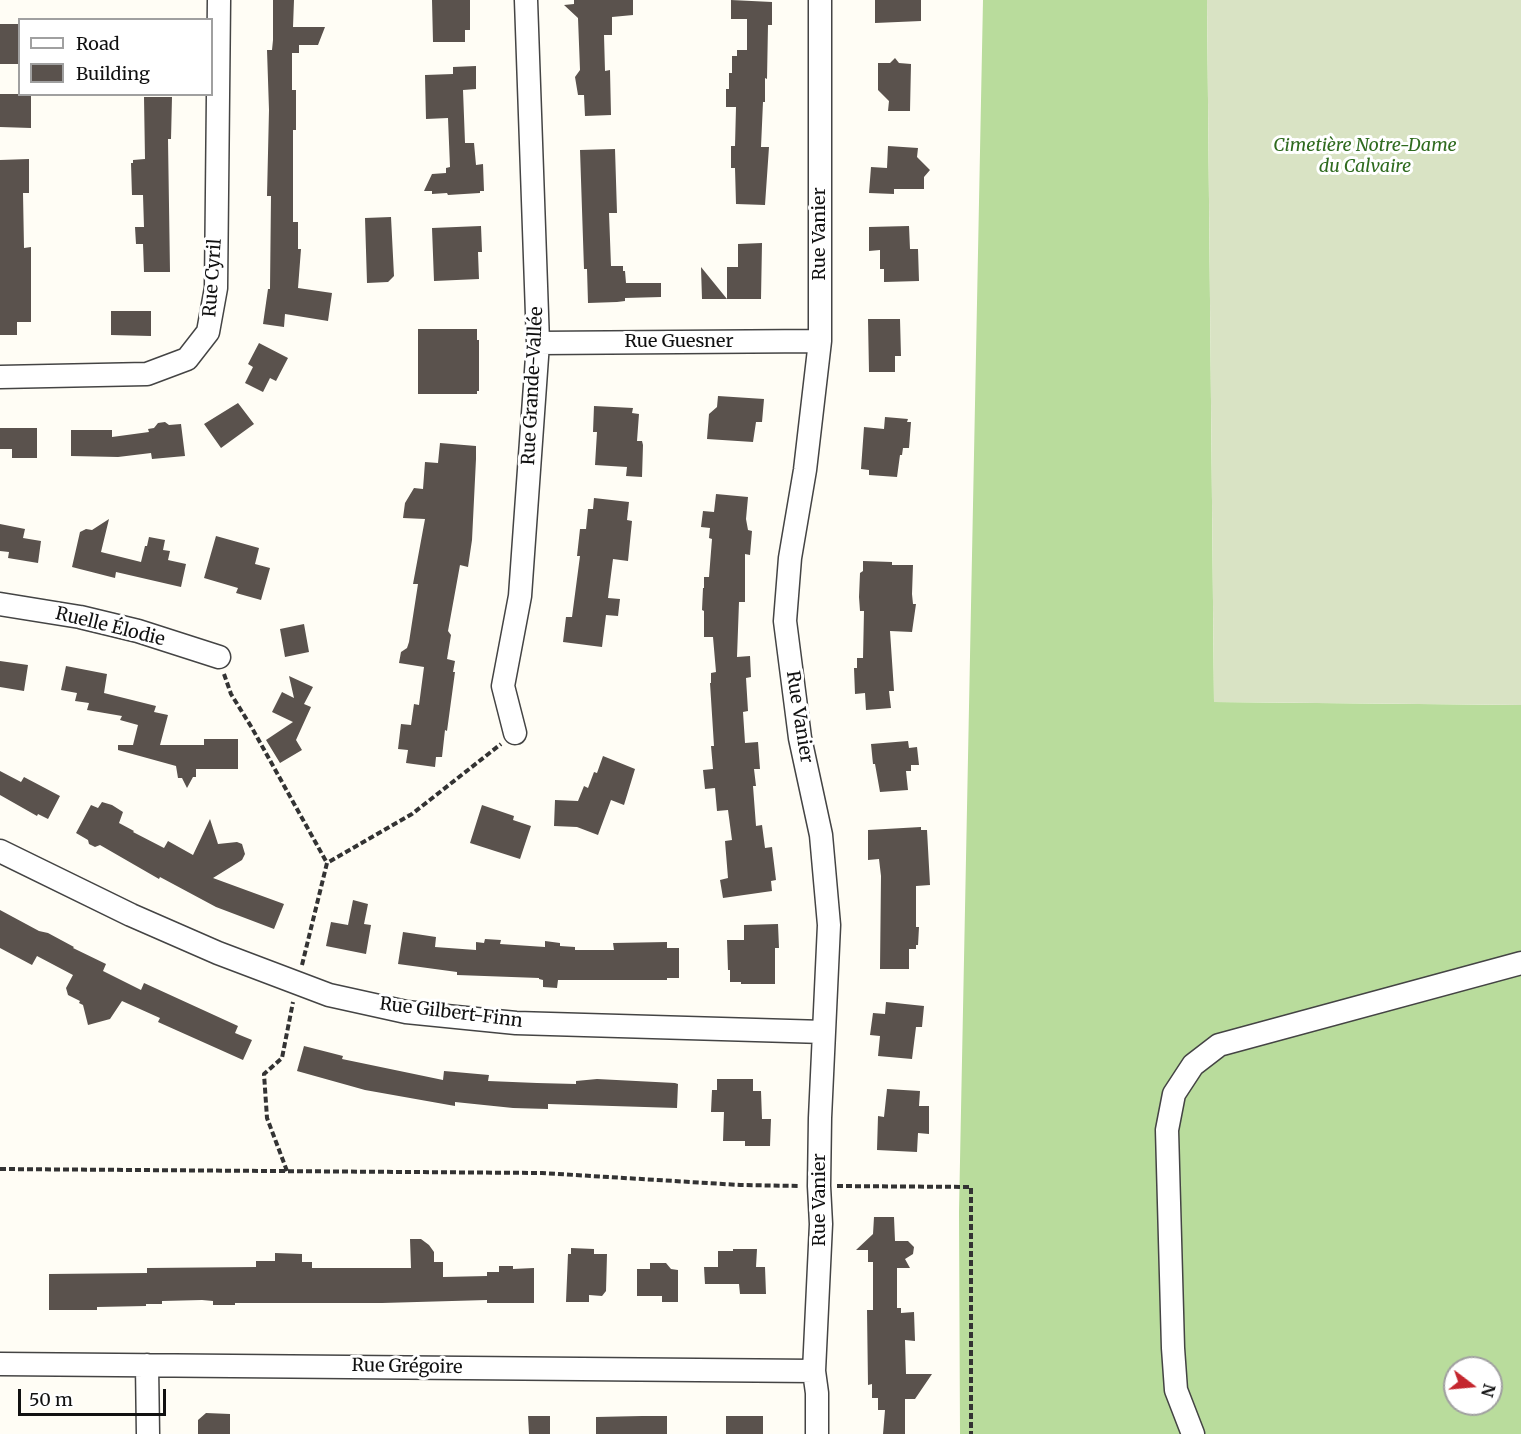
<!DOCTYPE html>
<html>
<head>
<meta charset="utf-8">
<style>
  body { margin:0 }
  #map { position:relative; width:1521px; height:1434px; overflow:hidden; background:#fffdf5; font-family:Merriweather,serif }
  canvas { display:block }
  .legend { position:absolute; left:18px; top:18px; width:195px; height:78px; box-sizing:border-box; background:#fff; border:2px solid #a0a0a0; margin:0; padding:8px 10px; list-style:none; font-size:18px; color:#111 }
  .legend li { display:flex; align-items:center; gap:12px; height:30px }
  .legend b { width:30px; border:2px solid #a0a0a0 }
  .north { position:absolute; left:1443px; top:1356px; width:60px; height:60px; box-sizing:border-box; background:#fff; border:2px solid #a0a0a0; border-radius:50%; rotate:106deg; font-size:16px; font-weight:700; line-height:24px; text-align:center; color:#111 }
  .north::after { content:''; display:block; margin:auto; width:21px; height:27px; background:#c4262e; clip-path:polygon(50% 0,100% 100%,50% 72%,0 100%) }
  .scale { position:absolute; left:18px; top:1389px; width:148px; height:27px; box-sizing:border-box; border:3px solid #111; border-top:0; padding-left:8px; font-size:18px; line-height:21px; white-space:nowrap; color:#111; -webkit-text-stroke:4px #fff; paint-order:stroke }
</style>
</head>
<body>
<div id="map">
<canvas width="1521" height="1434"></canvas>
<ul class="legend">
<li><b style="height:8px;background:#fff"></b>Road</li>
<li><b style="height:16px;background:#5a524d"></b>Building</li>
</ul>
<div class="north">N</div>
<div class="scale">50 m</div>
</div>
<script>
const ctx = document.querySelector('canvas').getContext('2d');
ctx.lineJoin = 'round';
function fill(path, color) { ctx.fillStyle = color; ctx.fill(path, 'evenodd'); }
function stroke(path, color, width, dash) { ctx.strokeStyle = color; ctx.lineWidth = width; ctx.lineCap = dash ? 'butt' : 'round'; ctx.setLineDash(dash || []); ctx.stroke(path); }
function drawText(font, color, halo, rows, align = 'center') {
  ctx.font = font + ' Merriweather,serif'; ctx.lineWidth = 6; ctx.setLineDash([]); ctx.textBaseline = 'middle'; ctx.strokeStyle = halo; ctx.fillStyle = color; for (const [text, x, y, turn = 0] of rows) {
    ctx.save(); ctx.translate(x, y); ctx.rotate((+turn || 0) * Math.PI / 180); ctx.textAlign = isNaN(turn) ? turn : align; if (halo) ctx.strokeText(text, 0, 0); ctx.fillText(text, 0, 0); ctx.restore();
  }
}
const forest = new Path2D(`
  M983 0H1207L1214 702 1521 705V1434H960L959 1211ZM1455 1368H1491V1404H1455Z`);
const cemetery = new Path2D(`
  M1207 0H1521V705L1214 702Z`);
const building = new Path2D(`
  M273 0H294L293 27H325L318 45H299V53H292V90H296V130H293V222H298V249H301L298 288 332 293 328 321 285 314 284 327 263 324 268 289H270L271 196H267L269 110 267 50H272L273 40Z
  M432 0H470V30H465V42H433Z
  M574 0H633V15L612 17V35H604L605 71 610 70 611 115 585 116 584 95H578L575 77 580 70 578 18 564 5 574 4Z
  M731 0 772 2V25H768L767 79 765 78V102H763L761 147H769L765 205 736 204 735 168H731V146H735L736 107H726V89H729V73H732V56H737V50H747V19H731Z
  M875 0H921V21L875 23Z
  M0 24H20V64H0Z
  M895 58 899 63 911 64 910 111H888L889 101 878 90V63H890Z
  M476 66V89L463 90 465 143H474L476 165 483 164 484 191H480V193L448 195 447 193 432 194V191H424L432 174 446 173V168L450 167 448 118 426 119 425 75 453 74V67Z
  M0 94H31V128L0 127Z
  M144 97H172L171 139H168L170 272H144L143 244H136L135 227H144L143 195H132L131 163H133V160L145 159Z
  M888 146 918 148 917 157 930 170 924 177V189H894V194L869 193 871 167 887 168Z
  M615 149 617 213H609L611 266H623V271H625L626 283H661V297L625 298V301L617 302 588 303 587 269H584L580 150Z
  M29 159V193H23L24 248 31 247V322H17V335H0V160Z
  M391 217 394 276 388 282 367 283 365 218Z
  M481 226 482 252H478L479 279 434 281 432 228Z
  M909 226 910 249H918L919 281 884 282V269H880V250L869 251V227Z
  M762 243 761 299H702L701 267 727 299V267H738V244Z
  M111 311H151V336L111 335Z
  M868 319H900L901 356H895V372H869Z
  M418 329H477V340H479V391H477V394H418Z
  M259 343 288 358 276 381 270 378 263 392 245 383 253 367 248 364Z
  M718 396 764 399 762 422H756L753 442 707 439 709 414 717 407Z
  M238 403 254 424 221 448 204 424Z
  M594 406 633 408 632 413 639 414 637 441H642L643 445 642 477 626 476 627 467 595 465 597 432H593Z
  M885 417 908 419 907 422H911L909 448H903L902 455H900L897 477 869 475V470L861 469 864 427 884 429Z
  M165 422 169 425 181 424 185 456 152 459 151 453 118 457 71 456V430H112V437L149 432 148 429 154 428 158 423Z
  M0 428H37V458H12V449H0Z
  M440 443 476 446V459L472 540 468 567 460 565 448 631 451 635 447 659 455 661 453 672H455L447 731 445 730 442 757H436L435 767 406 763 408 750 398 749 401 724 411 725 414 704 419 705 424 667 399 663 401 652 407 648 409 642 418 584H413L425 519 403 518 405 503 414 488 423 489 425 462 438 463Z
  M716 494 748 497 746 519 748 530 752 531 750 555 745 554V602H739L737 657 750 656 751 677 746 678 748 711 743 712 745 743 758 742 760 769H754L756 786H753L756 826 762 825 765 848 772 847 776 880 771 881 772 891 723 898 720 880 728 878 725 841 732 840 728 810 717 811 715 788 705 789 703 770 713 769 711 746H714L710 683H711V673L716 672 713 637H704V611L702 610 703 588H704V577H709L712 539 709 538 710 528 701 527 703 511 714 512Z
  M594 498 629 502 627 520 632 521 628 561 613 559 608 598 620 599 618 616 606 615 602 647 563 642 566 617H572L580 556H577L580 529H586L588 509H593Z
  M109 519 101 552 141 562 145 546H147L149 537 165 540 163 550 170 551 168 560 186 564 181 587 116 572 115 578 72 567 80 532 86 529 92 530Z
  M0 524 25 529 23 538 41 541 38 563 8 558 9 552 0 551Z
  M216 536 259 548 255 564 270 568 261 600 236 593 238 588 204 578Z
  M863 561 892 562V565H913L912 594 913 604H916L912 632 890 631 894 691H889L891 708 866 710 865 693 855 694 854 668H857V658H863L864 611H860L859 597 860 573 863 571Z
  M304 624 309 652 285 657 280 629Z
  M0 661 28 665 24 691 0 687Z
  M66 666 107 674 104 693 156 706 154 712 168 715 160 745H204V739H238V769H196V777H193L187 788 182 778H178L176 766 118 750V745H133L138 725 120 720 122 716 87 710 89 703 75 701 77 693 61 690Z
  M289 676 313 687 304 704 311 707 296 740 302 750 280 763 266 740 293 722 272 712 282 692 294 698Z
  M908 741 909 748 917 747 919 765H911V771H906L908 790 880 792 875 764H873L871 744Z
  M603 756 635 769 624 805 611 800 598 835 577 827 554 826 555 800 578 801 584 786 588 788 594 772 597 773Z
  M0 771 21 782 24 777 60 796 48 819 38 814 37 816 0 795Z
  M102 802 112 805 123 812 119 823 134 831 133 832 164 848 168 841 193 855 210 819 218 844 237 842 242 844 245 854 242 860 213 878 284 904 274 929 216 907 160 877 159 879 100 845 95 847 89 844 88 840 76 833 91 805 98 808Z
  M482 805 514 816 513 820 531 826 520 859 470 843Z
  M921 827V830H927L930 885 916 886V927H919L918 945H916V949H909V969H880L881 876 879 859 868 860V830Z
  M353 900 368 904 364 924 371 925 366 954 326 946 331 922 348 925Z
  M0 910 39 931 48 933 74 947 73 948 106 964 103 971 141 990 144 983 238 1026 235 1033 252 1040 243 1060 158 1022 160 1018 122 1001 110 1019 88 1025 83 1005 79 1003 80 1001 68 995 66 988 73 975 37 956 32 965 0 948Z
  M778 924 779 948H775V984H741V982H730V970H728L727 940H744V925Z
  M403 932 436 937 435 947 476 950V942L484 943 485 939 501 940 500 944 545 947V941L560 943V946L575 947V950H614L613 943 667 942V948H679V978H667V980H558L557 988 543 987V980L539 979V978L457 975V972L398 964Z
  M886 1002 924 1006 922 1027H916L912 1059 878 1056 880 1036 870 1035 873 1013 885 1014Z
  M304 1046 343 1056 342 1059 443 1080 444 1071 489 1075 488 1081 537 1083 576 1084V1081L597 1079 675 1083 678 1084 677 1108 548 1104V1109L513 1108 455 1102V1106L365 1090 297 1071Z
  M717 1079H753V1091H761L762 1119H771L770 1146H745V1141H723L724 1112H711L712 1090H717Z
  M887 1089 920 1091 919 1106H929V1134L918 1133 917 1152 877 1150 878 1116 884 1117Z
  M874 1217H894L895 1241H908L914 1247 913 1254 905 1259 910 1268H897V1308H901V1313L914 1312 915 1341 905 1340 906 1374H932L915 1399H905V1434H883L885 1410H878V1398H872V1384L868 1385 867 1310H873V1262H868V1250H856L873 1234Z
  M410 1239H421L429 1245 434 1252V1262H443V1277L487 1276V1272H499V1266H513V1269L534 1268V1303H487V1300L382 1303H235V1305H213V1301L202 1300 162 1301V1304H146V1306L97 1307V1310H49V1274L147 1273V1268L256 1267V1261H275V1253L302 1254V1262H312V1268H411Z
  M571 1248 594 1249V1254H607L606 1291 602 1296 589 1295V1302H566L568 1254H571Z
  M733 1249H757L756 1267H765L766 1294H740L739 1284H705L704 1267H718V1251H733Z
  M650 1263H666L671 1269 678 1270V1302H662V1296H637V1269H650Z
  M206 1413 230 1414V1434H198V1420Z
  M528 1416H550V1434H529Z
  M642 1416H667V1434H596V1417Z
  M726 1416H763V1434H726Z`);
const path = new Path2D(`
  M224 674 231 694 252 728 327 863
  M302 965 327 863 412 814 501 744
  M0 1169 542 1173 740 1185 800 1186
  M287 1171 267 1118 264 1074 282 1058 293 1002
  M837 1186 971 1187V1434`);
const minor = new Path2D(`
  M538 343 820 341
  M0 377 147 374 187 359 208 332 216 288 219 0
  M0 604 80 617 138 631 219 657
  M515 733 503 686 520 596 538 343 526 0
  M0 851 131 915 218 953 329 995 406 1012 516 1023 824 1032
  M0 1364 814 1371
  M147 1365 148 1434
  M817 1434V1393L814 1371 821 1224 819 1186 820 1118 829 925 821 835 800 738 785 621 790 558 805 470 820 341V0
  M1193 1434 1176 1390 1173 1348 1167 1130 1174 1094 1193 1065 1219 1045 1521 963`);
const parkNames = [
  ["Cimetière Notre-Dame",1365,146],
  ["du Calvaire",1365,167]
];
const streetNames = [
  ["Rue Vanier",820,234,-90],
  ["Rue Cyril",213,278,-86],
  ["Rue Guesner",679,342],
  ["Rue Grande-Vallée",533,386,-87],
  ["Ruelle Élodie",110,627,14],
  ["Rue Vanier",799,717,81],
  ["Rue Gilbert-Finn",451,1013,7],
  ["Rue Vanier",820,1200,-90],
  ["Rue Grégoire",407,1367,1]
];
fill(forest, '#b9dc9c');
fill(cemetery, '#d9e3c4');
fill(building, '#5a524d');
stroke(minor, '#444', 25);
stroke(path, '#333', 4, [6, 3]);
stroke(minor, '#fff', 22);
drawText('italic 18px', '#2f6b1f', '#fff', parkNames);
drawText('18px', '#111', '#fff', streetNames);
</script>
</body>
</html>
